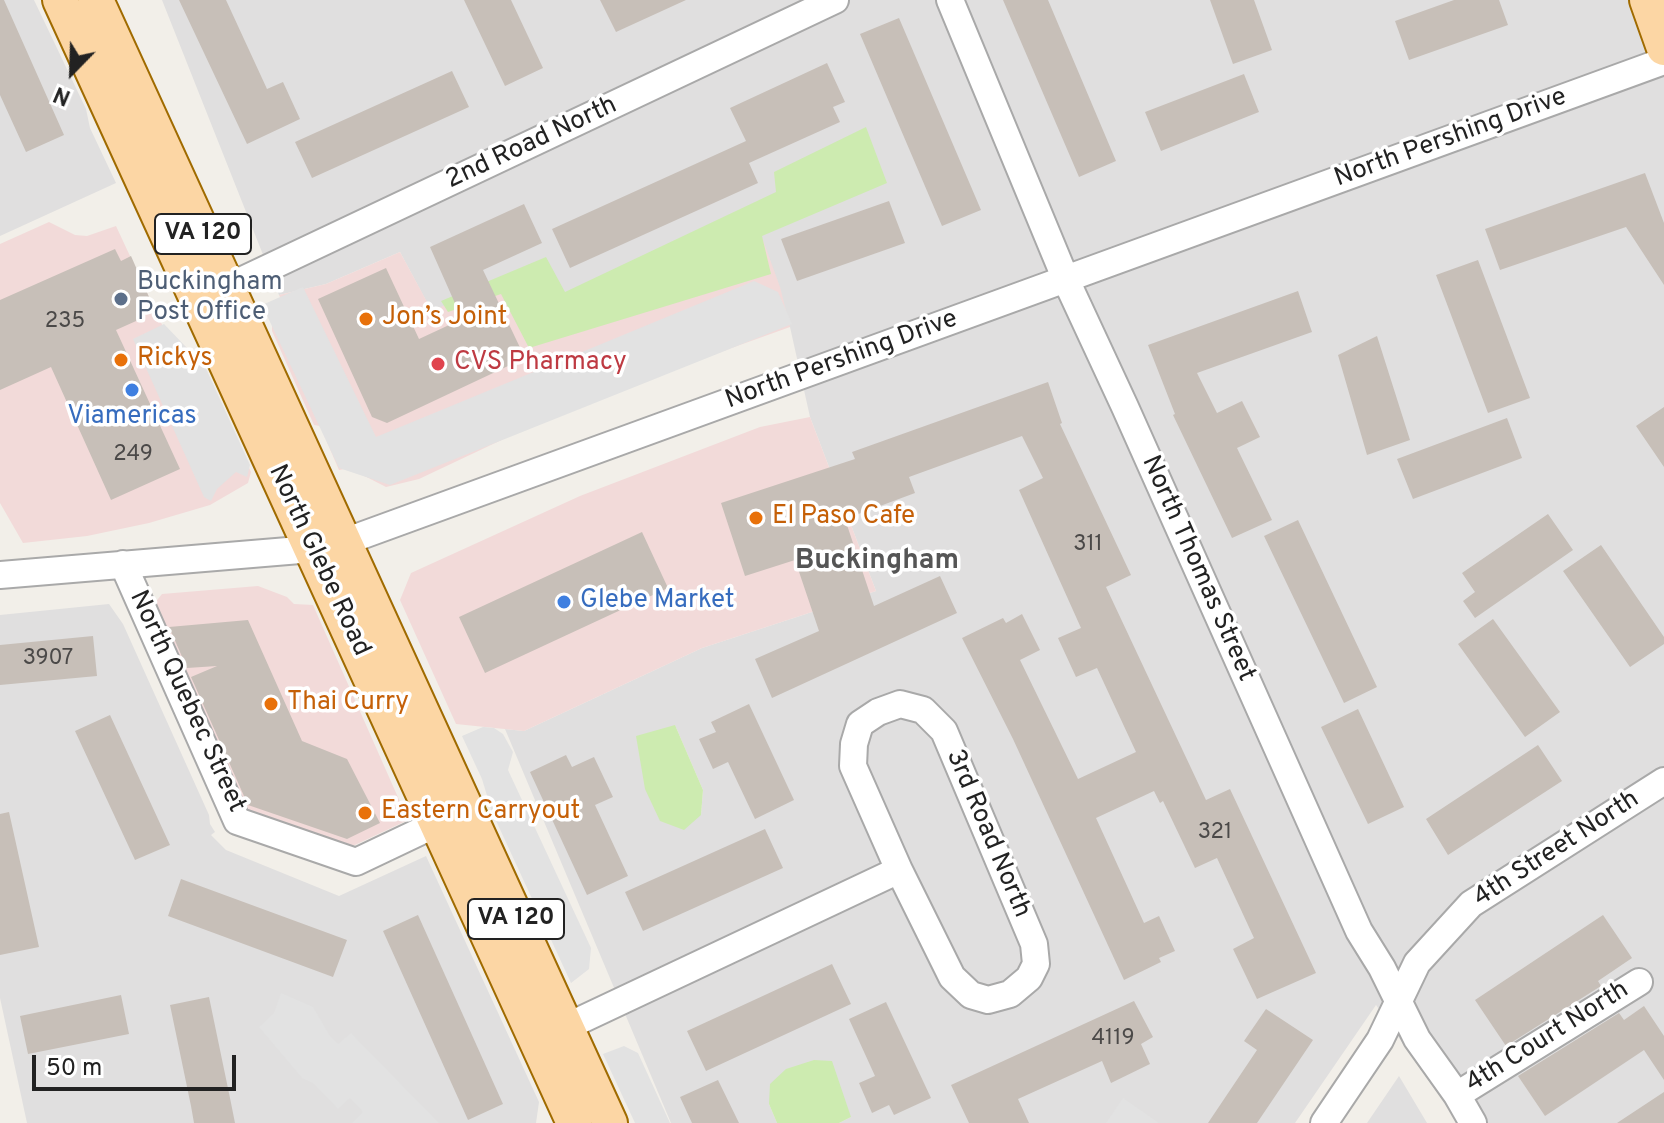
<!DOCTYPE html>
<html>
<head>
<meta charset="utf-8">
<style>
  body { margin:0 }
  #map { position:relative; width:1664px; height:1123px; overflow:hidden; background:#f2efe9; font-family:Overpass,sans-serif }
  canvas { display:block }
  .north { position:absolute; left:32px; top:32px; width:80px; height:80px; -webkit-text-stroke:6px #fff; paint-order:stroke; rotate:203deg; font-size:22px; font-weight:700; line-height:32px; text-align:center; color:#222 }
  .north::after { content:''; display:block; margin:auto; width:28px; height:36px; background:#222; clip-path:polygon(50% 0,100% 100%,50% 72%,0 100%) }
  .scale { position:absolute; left:32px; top:1055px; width:204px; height:36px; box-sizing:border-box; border:4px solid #222; border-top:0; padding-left:10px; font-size:24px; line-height:28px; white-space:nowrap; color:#222; -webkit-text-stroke:6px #fff; paint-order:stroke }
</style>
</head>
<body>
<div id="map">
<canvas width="1664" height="1123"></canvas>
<div class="north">N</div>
<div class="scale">50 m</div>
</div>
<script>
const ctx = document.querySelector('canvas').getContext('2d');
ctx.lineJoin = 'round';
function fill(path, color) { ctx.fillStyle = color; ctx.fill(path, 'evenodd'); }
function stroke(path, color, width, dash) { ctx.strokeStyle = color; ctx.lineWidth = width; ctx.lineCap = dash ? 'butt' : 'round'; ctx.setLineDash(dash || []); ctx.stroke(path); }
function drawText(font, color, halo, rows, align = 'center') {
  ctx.font = font + ' Overpass,sans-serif'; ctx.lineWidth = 7; ctx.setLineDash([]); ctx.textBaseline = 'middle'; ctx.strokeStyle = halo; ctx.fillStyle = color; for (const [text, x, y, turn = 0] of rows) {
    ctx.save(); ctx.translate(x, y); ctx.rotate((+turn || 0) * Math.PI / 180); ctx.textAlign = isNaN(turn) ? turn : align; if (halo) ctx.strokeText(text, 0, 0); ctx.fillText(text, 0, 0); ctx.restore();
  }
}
const residential = new Path2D(`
  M0 0H34L86 109 90 128 116 183 0 236Z
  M162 0H1664V1123H1458L1376 1005 1295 1123H839L851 1117 769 1104 777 1123H671L505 729 524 731 702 648 876 591 810 417 790 327 542 316 521 270 432 312 400 252 326 284 279 295ZM675 725 703 790 701 815Z
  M109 604 123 624 209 815 210 824 215 832 211 835 226 850 339 896 426 856 539 1102 536 1123H27L0 998V615Z
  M1399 1076 1427 1123H1367Z`);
const commercial = new Path2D(`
  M755 218 780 287 790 327 584 401 419 479 386 487 349 468 339 470 320 426 314 425 272 331V318L284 306 279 295 326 284 400 252 432 311 522 270 541 315Z
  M49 222 75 235 87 236 116 226 164 329 197 356 251 472 248 483 210 505 149 523 87 536 23 543 0 503V244Z
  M810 417 876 591 702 648 524 731 456 724 400 600 411 573 580 496 760 427Z
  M258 586 287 597 294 604 313 605 408 820 340 852 246 818 154 604 162 594Z`);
const grass = new Path2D(`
  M866 127 887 183 762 236 771 274 529 348 501 294 448 312 441 301 546 257 565 292 776 192 774 172Z
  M675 725 703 790 701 815 684 830 660 821 645 789 636 736Z
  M814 1060 832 1061 851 1117 839 1123H777L769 1104 770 1084 786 1069Z`);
const parking = new Path2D(`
  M754 281 778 292 792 324 390 485 339 468 262 305 303 287 376 437Z
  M164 324 187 348 198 351 250 465 247 477 236 472 217 489 211 501 204 497 133 339Z
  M483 727 494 728 503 734 513 752 508 770 591 948 589 969 571 983 492 812 482 779 462 736Z
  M281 993 313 1007 330 1036 338 1044 351 1033 439 1123H352L363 1112 350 1098 338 1109 313 1083 302 1078 259 1027 274 1013Z
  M624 1046 638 1053 670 1123H635L603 1054Z
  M1123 1098 1159 1123H1106Z`);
const building = new Path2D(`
  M0 0H4L64 135 26 152 0 95Z
  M179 0H226L267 89 283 82 300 119 247 144Z
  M464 0H511L543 68 505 86Z
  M600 0H686L616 32Z
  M1003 0H1048L1116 161 1079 177Z
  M1210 0H1254L1272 50 1233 64Z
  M1454 0H1499L1508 25 1409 60 1395 21Z
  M899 18 981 210 942 226 860 34Z
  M827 63 845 102 833 107 840 122 749 163 758 183 570 268 552 229 746 141 730 108Z
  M452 71 469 107 312 178 295 142Z
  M1244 74 1259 112 1161 151 1145 112Z
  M1645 173 1664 223V285L1626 227 1500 270 1485 229Z
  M889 201 905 243 797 281 781 239Z
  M524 204 542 243 483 270 525 358 387 423 372 417 318 299 386 268 419 339 462 319 430 247Z
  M115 249 121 261 131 256 149 297 138 302 145 317 116 330 180 469 111 500 51 367 0 390V300Z
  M1478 260 1530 398 1488 413 1436 275Z
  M1298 291 1312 332 1197 373 1217 413 1242 401 1260 437 1237 448 1272 520 1232 538 1173 415 1175 414 1148 345Z
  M1377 336 1410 440 1367 455 1338 355Z
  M1048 382 1062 423 1060 424 1131 575 1106 587 1206 800 1230 789 1316 973 1257 999 1233 949 1254 938 1217 858 1195 868 1163 801 1160 803 1154 791 1096 818 1144 923 1159 916 1175 951 1159 958 1161 962 1124 980 1013 739 962 638 1003 618 1006 623 1022 614 1040 650 1020 660 1078 779 1136 752 1097 668 1076 677 1058 638 1081 628 1019 490 1043 478 1022 436 909 477 915 493 845 519 874 606 940 576 957 613 772 698 755 659 819 631 795 560 745 576 721 503 855 459 852 452Z
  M1664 407V467L1636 426Z
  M1507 418 1522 458 1413 499 1397 459Z
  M1548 514 1573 550 1475 618 1463 601 1475 592 1462 573Z
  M1298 520 1377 687 1344 703 1264 536Z
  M642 532 668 588 485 673 459 617Z
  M1601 545 1664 637V644L1630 667 1563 571Z
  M1493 619 1560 712 1525 737 1458 644Z
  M248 620 302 741 347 759 380 823 347 839 248 805 191 677 217 666 187 668 169 627Z
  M93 636 97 676 0 685V645Z
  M749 704 794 800 755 819 728 762 713 769 699 739 716 732 711 722Z
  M1358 709 1404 807 1368 824 1321 727Z
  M110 715 170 845 135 860 75 731Z
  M1538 745 1562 781 1448 855 1426 819Z
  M566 755 572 767 594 757 613 797 595 805 628 876 587 895 530 772Z
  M9 812 39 947 0 955V814Z
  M765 829 783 868 643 931 625 892Z
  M181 879 347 940 333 977 168 916Z
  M418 915 503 1104 468 1120 383 931Z
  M1603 915 1632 958 1598 981 1601 986 1506 1046 1475 1000Z
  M832 964 851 1004 706 1071 687 1031Z
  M121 995 129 1034 28 1054 20 1016Z
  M209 997 230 1098 235 1123H194L191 1106 170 1005Z
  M1134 1001 1153 1037 1141 1044 1150 1064 1111 1083 1102 1061 1018 1099 1029 1123H969L951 1085Z
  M886 1002 931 1098 894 1115 889 1105 872 1113 859 1083 875 1076 849 1019Z
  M1644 1006 1664 1036V1080L1644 1050 1545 1116 1518 1076 1619 1013 1624 1020Z
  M1266 1009 1313 1040 1257 1123H1208L1257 1050 1244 1041Z
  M718 1080 739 1123H692L680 1097Z
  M1664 1092V1123H1617Z`);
const minor = new Path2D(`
  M950 0 1066 280 1125 407 1359 931 1382 968 1417 1039 1457 1095 1473 1123
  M228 287 835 0
  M123 564 237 821 356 862 438 823
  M0 575 312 549 344 542 1664 61
  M566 1027 899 870 853 766 854 744 860 724 878 712 900 704 923 710 944 731 1034 944 1036 964 1029 978 1010 994 988 1000 971 995 952 977 899 870
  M1457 1095 1639 982
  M1324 1123 1380 1040 1417 963 1471 904 1664 781`);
const major = new Path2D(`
  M60 0 574 1123
  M96 0 610 1123
  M1647 0 1664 48`);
const markers = [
  [121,299,8,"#5c6f8a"],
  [366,319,8,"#e8710a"],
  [121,360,8,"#e8710a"],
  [438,364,8,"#e0444e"],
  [132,390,8,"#3f7fe0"],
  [756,518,8,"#e8710a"],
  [564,602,8,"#3f7fe0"],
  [271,704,8,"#e8710a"],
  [365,813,8,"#e8710a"]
];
const numberNames = [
  ["235",65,323],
  ["249",133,456],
  ["311",1088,546],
  ["3907",48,660],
  ["321",1215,834],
  ["4119",1113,1040]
];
const shields = [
  [203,234,96],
  [516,919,96]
];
const shieldNames = [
  ["VA 120",203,234],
  ["VA 120",516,919]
];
const streetNames = [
  ["North Pershing Drive",1451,139,-20],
  ["2nd Road North",532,144,-25],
  ["North Pershing Drive",842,361,-20],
  ["North Glebe Road",318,561,65],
  ["North Thomas Street",1197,569,66],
  ["North Quebec Street",186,702,65],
  ["3rd Road North",987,834,67],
  ["4th Street North",1557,850,-33],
  ["4th Court North",1548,1038,-32]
];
const serviceNames = [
  ["Buckingham",137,284],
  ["Post Office",137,314]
];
const foodNames = [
  ["Jon’s Joint",382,319],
  ["Rickys",137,360],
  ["El Paso Cafe",772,518],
  ["Thai Curry",287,704],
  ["Eastern Carryout",381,813]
];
const healthNames = [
  ["CVS Pharmacy",454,364]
];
const shopNames = [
  ["Viamericas",132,418],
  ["Glebe Market",580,602,"left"]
];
const neighbourhoodNames = [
  ["Buckingham",877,562]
];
fill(residential, '#e0dfdf');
fill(commercial, '#f2dad9');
fill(grass, '#cdebb0');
fill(parking, '#e2e2e2');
fill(building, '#c7bfb8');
stroke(minor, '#a9a9a9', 30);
stroke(major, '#a06b00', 38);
stroke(minor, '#fff', 26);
stroke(major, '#fcd6a4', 34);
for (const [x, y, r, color] of markers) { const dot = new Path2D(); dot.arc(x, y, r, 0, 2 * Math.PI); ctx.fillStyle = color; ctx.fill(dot); stroke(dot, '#fff', 3); }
drawText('22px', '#4b4948', null, numberNames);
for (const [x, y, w] of shields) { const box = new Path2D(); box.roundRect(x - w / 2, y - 20, w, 40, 6); ctx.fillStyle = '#fff'; ctx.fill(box); stroke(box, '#222', 2); }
drawText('bold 24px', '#222', null, shieldNames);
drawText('26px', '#222', '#fff', streetNames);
drawText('26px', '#4e5e75', '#fff', serviceNames, 'left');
drawText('26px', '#c56008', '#fff', foodNames, 'left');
drawText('26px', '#be3a42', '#fff', healthNames, 'left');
drawText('26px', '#366cbe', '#fff', shopNames);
drawText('bold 28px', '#555', '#fff', neighbourhoodNames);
</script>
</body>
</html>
